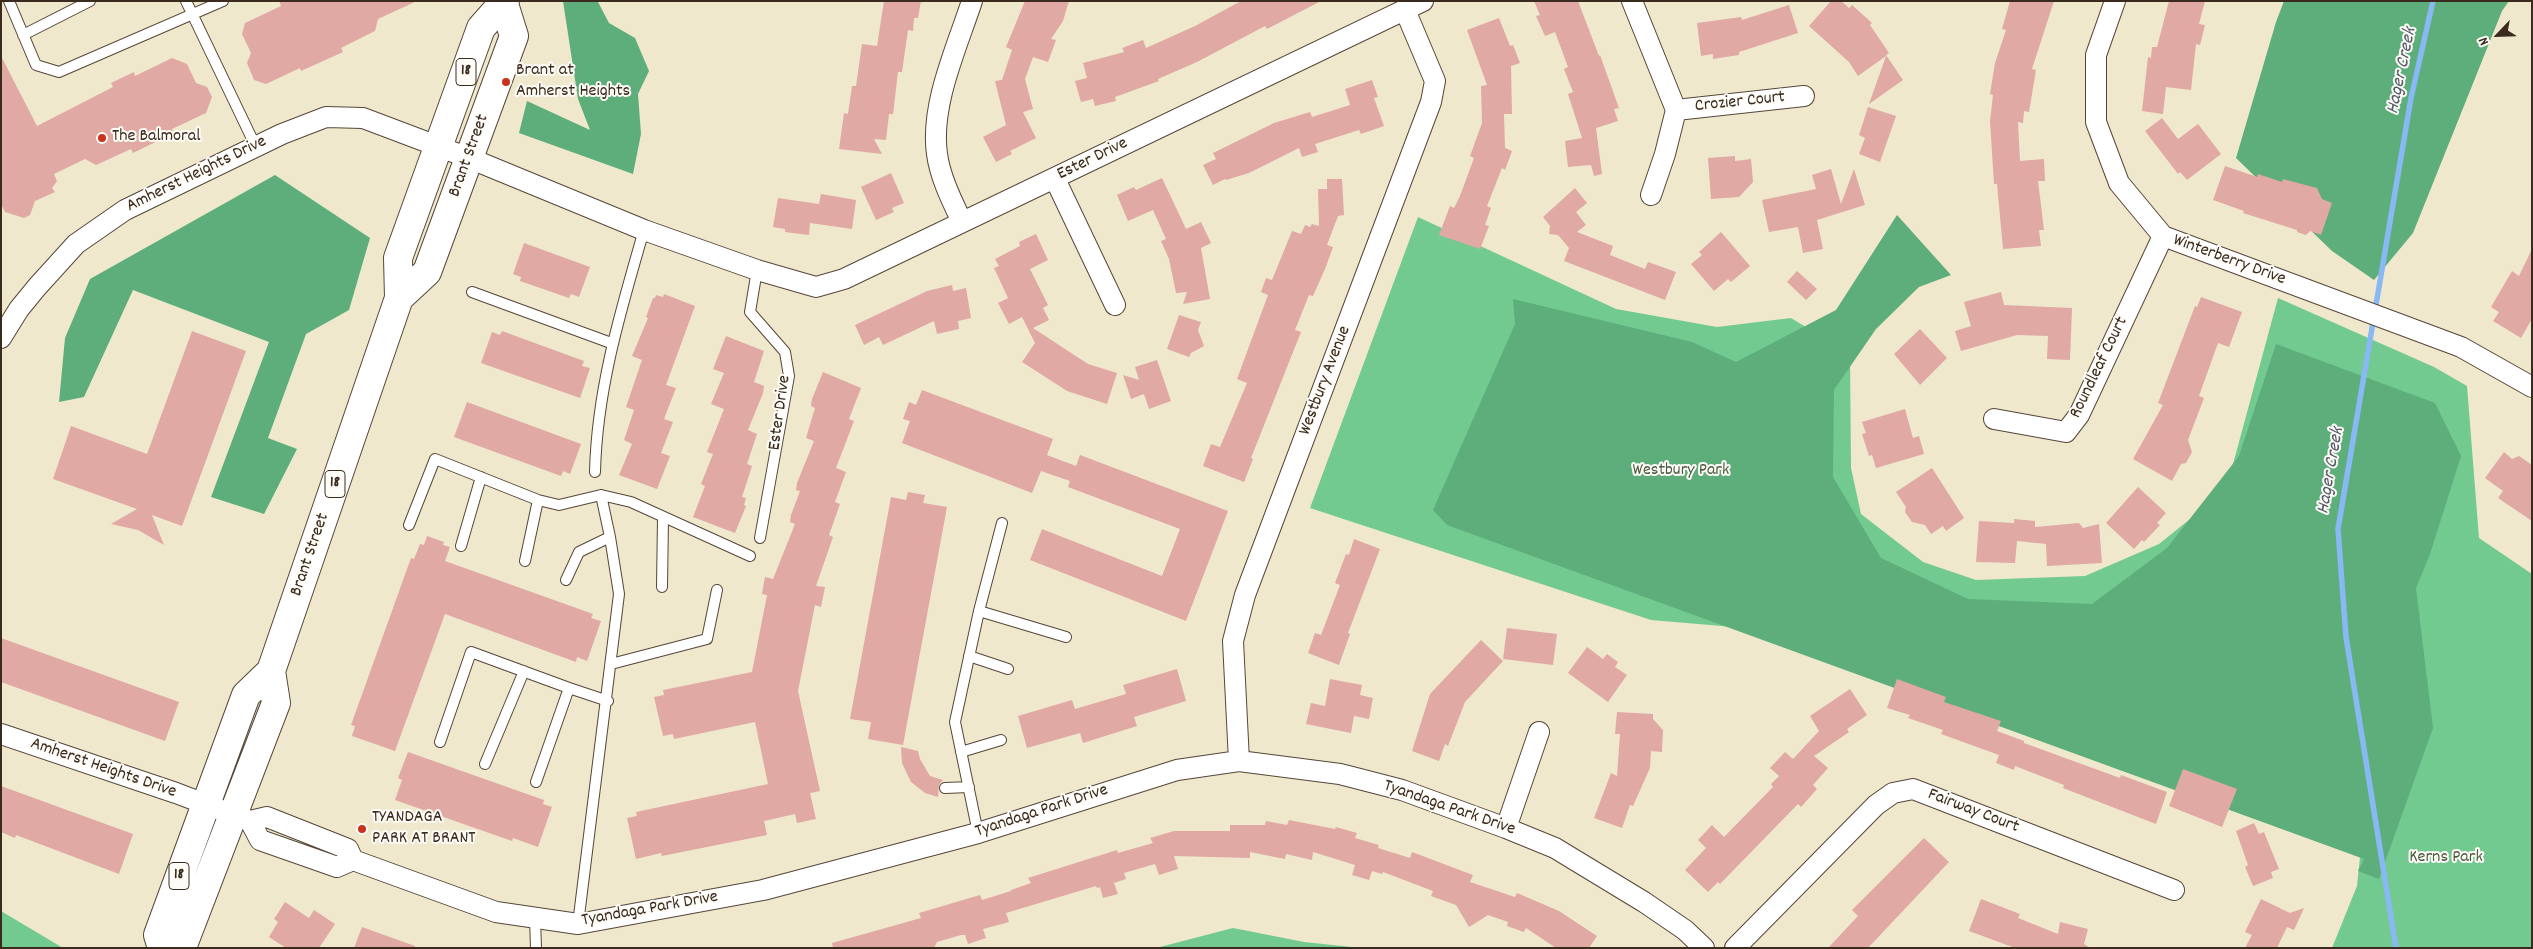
<!DOCTYPE html>
<html>
<head>
<meta charset="utf-8">
<style>
  body { margin:0 }
  #map { position:relative; width:2533px; height:949px; overflow:hidden; background:#efe8cd; font-family:Dekko,sans-serif }
  canvas { display:block }
  .frame { position:absolute; inset:0; border:2px solid #3b2a1e; pointer-events:none }
  .north { position:absolute; left:2473px; top:10px; width:50px; height:50px; -webkit-text-stroke:4px #fdfcf7; paint-order:stroke; rotate:246deg; font-size:14px; font-weight:700; line-height:20px; text-align:center; color:#3b2a1e }
  .north::after { content:''; display:block; margin:auto; width:18px; height:22px; background:#3b2a1e; clip-path:polygon(50% 0,100% 100%,50% 72%,0 100%) }
</style>
</head>
<body>
<div id="map">
<canvas width="2533" height="949"></canvas>
<div class="frame"></div>
<div class="north">N</div>
</div>
<script>
const ctx = document.querySelector('canvas').getContext('2d');
ctx.lineJoin = 'round';
function fill(path, color) { ctx.fillStyle = color; ctx.fill(path, 'evenodd'); }
function stroke(path, color, width, dash) { ctx.strokeStyle = color; ctx.lineWidth = width; ctx.lineCap = dash ? 'butt' : 'round'; ctx.setLineDash(dash || []); ctx.stroke(path); }
function drawText(font, color, halo, rows, align = 'center') {
  ctx.font = font + ' Dekko,sans-serif'; ctx.lineWidth = 4; ctx.setLineDash([]); ctx.textBaseline = 'middle'; ctx.strokeStyle = halo; ctx.fillStyle = color; for (const [text, x, y, turn = 0] of rows) {
    ctx.save(); ctx.translate(x, y); ctx.rotate((+turn || 0) * Math.PI / 180); ctx.textAlign = isNaN(turn) ? turn : align; if (halo) ctx.strokeText(text, 0, 0); ctx.fillText(text, 0, 0); ctx.restore();
  }
}
const green = new Path2D(`
  M1418 217 1616 309 1717 327 1791 318 1850 354 1851 468 1861 514 1923 562 1976 580 2085 576 2159 544 2226 490 2278 298 2434 367 2467 386 2479 538 2532 574V948H2332L2357 886 2370 762 1804 633 1651 620 1310 508Z
  M1 911 63 948H1Z
  M1233 928 1304 942 1361 948H1156Z`);
const forest = new Path2D(`
  M563 1 598 2 609 23 635 38 649 71 638 94 641 134 633 174 519 133 527 101 590 130 578 99Z
  M2284 1H2509L2502 11 2413 233 2374 280 2332 251 2236 158 2276 22Z
  M275 175 370 238 349 310 306 334 268 438 297 449 264 514 211 497 269 342 133 290 84 397 59 402 65 338 90 279Z
  M1897 215 1951 275 1919 287 1876 329 1834 390 1833 477 1881 558 1968 599 2092 604 2167 548 2239 456 2276 344 2435 403 2461 456 2430 554 2416 588 2433 728 2379 879 2358 871 2364 859 1447 525 1433 510 1515 324 1513 299 1692 342 1736 362 1836 310Z`);
const stream = new Path2D(`
  M2396 948 2346 637 2338 529 2411 98 2433 1`);
const building = new Path2D(`
  M279 1H417L378 19 375 31 341 48 343 52 301 71 300 68 266 84 254 80 247 63 251 53 242 34 245 23 281 6Z
  M884 1H921L918 18H914L913 31 908 30 902 72H898L893 114H889L886 140 874 139 882 154 839 149 844 113 848 114 852 86H856L862 44 877 46Z
  M1025 1H1069L1063 21 1051 39 1056 40 1048 62 1033 57 1025 79 1033 109 1023 112 1036 138 1010 151 1012 154 996 162 983 137 1006 125 995 81 1002 80 1012 50 1006 47Z
  M1241 1H1321L1267 29 1265 26 1197 62 1158 79 1159 81 1115 97 1116 101 1095 106 1093 99 1081 102 1075 81 1087 78 1083 63 1124 52 1122 48 1143 40 1146 48 1195 26Z
  M1534 1H1578L1599 56 1600 55 1619 108 1614 109 1618 121 1596 128 1602 174 1594 176 1591 165 1568 167 1565 141 1582 138 1568 94 1573 92 1564 69 1568 67 1555 32 1545 36 1536 16 1540 15Z
  M1831 1H1841L1849 8 1852 5 1872 23 1870 25 1889 53 1886 55 1903 80 1869 104 1886 56 1858 76 1849 62 1809 26Z
  M2010 1H2054L2032 69 2036 70 2029 112 2024 111 2023 123 2018 122 2020 161 2044 159 2045 181H2038L2044 230H2039L2041 246 2003 249 1997 184H1994L1990 121 1993 95 1990 94 1995 63 2006 30 2002 29Z
  M2169 1H2205L2199 24 2205 25 2200 45 2196 44 2191 90 2166 87 2163 114 2142 111 2148 57 2151 58 2152 47H2157Z
  M1789 5 1798 33 1739 52V55L1713 59V54L1701 56 1697 23 1741 17 1742 20Z
  M1499 18 1510 46 1513 45 1520 63 1511 66 1512 114H1504L1505 148 1512 151 1505 170 1502 168 1487 206 1491 208 1485 225 1489 226 1480 249 1439 235 1450 206 1454 208 1460 196 1474 158 1470 156 1482 123 1481 86 1487 85 1467 30Z
  M1 56 37 126 113 87 111 83 134 72 135 76 172 58 187 64 196 83 207 87 212 97 206 113 172 129 174 133 133 153 131 149 96 165 85 159 54 174 57 181 52 188 55 192 35 201 30 215 24 218 5 212 1 204Z
  M1372 80 1378 97 1374 98 1384 126 1361 134 1359 130 1315 144 1318 152 1302 157 1299 148 1249 173 1226 180 1225 179 1213 185 1203 165 1216 159 1213 153 1274 123 1310 112 1312 117 1350 105 1345 89Z
  M1868 107 1896 116 1880 162 1859 154 1865 138 1859 135Z
  M2162 118 2178 139 2198 124 2221 154 2187 180 2180 172 2178 174 2145 131Z
  M1735 156V161L1751 159 1753 182 1739 197 1711 199 1708 158Z
  M2225 166 2257 177 2258 174 2282 182 2283 179 2317 188 2322 199 2332 203 2321 235 2310 231 2306 235 2297 232V230L2243 213 2244 211 2213 200Z
  M1831 169 1841 204 1854 169 1865 205 1817 220 1823 249 1803 253 1798 227 1769 232 1762 200 1816 189 1812 175Z
  M891 173 904 203 892 208 894 212 876 220 861 187Z
  M1162 178 1186 229 1201 222 1211 243 1201 248 1210 299 1183 304 1187 292 1176 293 1169 259 1161 241 1166 239 1153 210 1128 221 1117 195 1134 187 1136 190Z
  M1327 179H1342L1344 215 1338 216 1327 245 1333 247 1325 269 1313 296 1309 295 1295 330 1301 332 1251 458 1253 459 1244 482 1203 466 1211 444 1220 447 1247 383 1237 379 1268 295 1261 292 1266 278 1272 280 1292 231 1301 234 1305 225 1310 227 1312 224 1319 226 1318 189H1327Z
  M1575 188 1587 203 1576 212 1586 225 1577 232 1613 246 1610 255 1645 269 1648 262 1676 272 1665 300 1564 261 1569 248 1558 235 1549 234 1550 226 1543 217Z
  M821 194 856 200 852 229 810 223 809 235 785 232V229L773 227 778 198 819 204Z
  M1721 232 1750 266 1731 282 1728 279 1714 291 1691 264 1702 255 1699 252Z
  M1036 234 1048 260 1030 269 1048 305 1043 308 1049 320 1033 328 1088 364 1117 373 1107 404 1067 391 1022 362 1035 343 1022 317 1009 324 998 303 1008 298 994 268 999 266 995 259 1020 246 1019 242Z
  M524 243 590 267 579 297 571 294 569 298 520 281 521 277 513 274Z
  M2532 249V319L2521 338 2493 321 2499 312 2491 307 2512 271 2519 276Z
  M1797 271 1817 289 1806 300 1787 282Z
  M952 285 953 291 966 288 971 318 958 321 959 329 937 334 934 321 883 345 879 337 864 345 855 325 927 291Z
  M2001 292 2004 305 2072 308 2070 360 2047 359 2048 336 2017 335 1961 351 1955 331 1971 326 1964 302Z
  M664 294 695 306 666 385 676 388 664 419 673 422 661 453 670 456 657 489 619 475 632 444 624 440 634 410 626 407 642 360 632 356 648 318 646 317 653 298H655L656 295 663 297Z
  M2201 297 2242 312 2229 347 2218 343 2199 396 2204 398 2188 440 2192 452 2186 463 2181 464 2172 481 2133 459 2163 405 2158 403 2195 306 2197 307Z
  M1179 315 1201 322 1198 330 1204 346 1191 353 1189 357 1167 349Z
  M1920 329 1947 358 1920 385 1894 354Z
  M192 331 246 351 182 526 152 515 164 545 138 530 111 524 137 509 53 479 71 426 147 454Z
  M502 331 584 361 582 366 590 368 580 398 481 363 492 332 500 335Z
  M726 336 764 351 754 382 764 386 763 393 748 430 757 434 747 464 752 466 742 497 746 498 744 505 746 506 735 533 693 517 705 486 701 484 713 454 707 452 724 409 711 404 724 373 713 369Z
  M1157 360 1171 401 1149 409 1144 394 1131 399 1123 375 1139 380 1135 367Z
  M823 372 861 388 849 419 854 421 836 468 846 472 835 502 840 504 829 535 833 537 816 586 825 587 821 607 815 605 798 691 820 791 810 793 816 819 797 823 795 814 764 821 767 835 662 856 661 853 636 859 627 818 637 816 636 812 768 784 755 722 674 739 673 734 663 736 654 697 664 695 663 690 752 672 767 595 762 594 765 577 773 579 795 524 790 522 791 515 800 491 796 490 797 483 814 441 806 438 815 408 811 406 812 399Z
  M922 390 1053 439 1047 455 1076 466 1080 455 1228 511 1186 621 1030 560 1042 529 1162 576 1180 529 1068 487 1070 481 1041 471 1032 493 902 443 910 421 903 419 909 402 916 405Z
  M467 402 581 444 570 474 563 471 561 476 454 437Z
  M1905 409 1913 438 1919 436 1924 454 1876 468 1872 455 1869 456 1862 434 1866 433 1862 422Z
  M2504 452 2512 459 2519 456 2532 465V521L2498 498 2503 491 2485 478Z
  M1932 468 1964 518 1946 531 1943 526 1931 534 1925 525 1912 522 1905 512 1906 507 1896 492Z
  M2138 487 2166 513 2157 523 2160 525 2144 542 2142 540 2134 549 2106 523Z
  M908 492 925 495 923 503 947 507 903 745 868 739 871 722 850 719 891 497 906 500Z
  M2014 519 2035 521V527L2079 523 2083 528 2099 524 2102 563 2047 566 2046 544 2017 541 2015 563 1976 562 1979 521 2014 523Z
  M427 536 444 542 443 545 450 547 445 561 593 614 591 618 601 621 587 661 577 657 576 662 445 614 395 751 352 736 355 726 351 725 411 558 414 559 420 544 424 545Z
  M1354 539 1380 549 1348 633 1350 634 1339 665 1308 653 1315 633 1321 635 1340 585 1335 583 1346 554 1349 555Z
  M1507 628 1557 634 1553 665 1503 659Z
  M1 638 179 702 165 741 1 682Z
  M1481 640 1503 661 1465 702 1448 746 1445 744 1439 761 1412 751 1430 694Z
  M1587 647 1603 659 1607 654 1618 662 1615 667 1627 675 1608 702 1568 673Z
  M1177 669 1186 701 1134 717 1137 726 1083 743 1080 733 1027 748 1018 716 1072 700 1075 709 1126 694 1123 685Z
  M1330 679 1362 685 1360 695 1373 698 1369 719 1354 716 1351 733 1306 724 1311 703 1325 706Z
  M1897 679 1946 697 1944 702 2001 721 1997 731 2024 741V743L2120 778 2121 775 2167 792 2156 824 2063 788 2064 785 2015 766 2014 770 1996 763 1999 755 1941 734 1943 730 1908 718 1910 715 1887 708Z
  M1850 689 1867 715 1847 729 1849 732 1814 756 1828 768 1813 785 1817 789 1801 807 1798 804 1720 884 1718 882 1708 892 1685 870 1706 848 1698 840 1712 825 1724 837 1773 787 1771 784 1779 776 1770 768 1785 752 1793 759 1819 731 1810 716Z
  M1617 712 1653 714V719L1663 730 1662 752 1651 751 1650 768 1633 806 1630 805 1622 828 1594 818 1611 773 1617 776 1620 734H1615Z
  M901 747 918 751 920 759 930 776 943 780 939 785 938 797 925 793 911 782 902 763Z
  M408 752 544 800 543 804 552 807 538 847 513 838 512 841 395 800 402 780 398 778Z
  M2183 769 2237 789 2222 827 2169 806Z
  M1 786 133 834 119 874 16 835 15 838 1 832Z
  M1289 820 1335 829 1336 827 1357 833 1355 838 1379 845 1378 848 1410 858 1412 852 1473 875 1470 882 1515 897 1517 893 1559 911 1597 936 1589 948H1556L1526 928 1524 932 1507 926 1508 922 1488 915 1469 927 1456 905 1431 896 1433 891 1383 872 1382 874 1372 871 1369 880 1352 875 1355 865 1313 852 1312 860 1286 854 1285 859 1250 852V858L1174 856 1178 869 1159 875 1155 864 1124 873 1126 879 1114 883 1118 894 1103 898 1100 887 1097 888 1096 886 1006 913 1009 922 983 929 986 938 968 944 965 935H961L937 942 934 948H833L832 943 921 918 919 913 980 895 982 900 1011 891V890L1031 883 1028 878 1117 850 1118 853 1153 843 1150 838 1174 831H1230V825H1265L1266 821 1287 825Z
  M2254 823 2259 834 2264 832 2279 869 2271 872 2273 878 2253 886 2245 867 2248 865 2236 831Z
  M1924 838 1949 862 1868 948H1828L1858 916 1852 910Z
  M1981 899 2020 914 2018 918 2058 934 2060 922 2088 929 2084 944 2090 948H2015L1969 931Z
  M2261 899 2290 913 2304 908 2294 930 2287 927 2277 948H2245L2252 935 2245 932Z
  M285 902 309 918 314 910 335 924 319 948H286L269 937 278 922 274 919Z
  M362 927 415 946V948H354Z`);
const service = new Path2D(`
  M9 1 36 65 59 72 223 1
  M186 1 256 147
  M23 35 90 1
  M757 270 750 312 785 352 789 376 760 538
  M472 292 611 343
  M595 472C597 388 621 310 644 230
  M409 525 435 459 538 500 559 505 601 495 631 502 750 556
  M461 546 481 477
  M525 561 538 500
  M566 580 579 552 610 537
  M662 587 663 519
  M979 611 1066 637
  M969 656 1008 669
  M611 664 707 639 717 590
  M440 742 471 652 569 688
  M961 752 1001 740
  M485 764 524 671
  M536 782 569 688 608 701
  M945 788 969 787
  M978 833 955 722 979 611 1002 523
  M535 918 536 948
  M578 924 619 594 610 537 601 495`);
const minor = new Path2D(`
  M1632 1 1676 110 1665 154 1651 195
  M2115 1 2096 55V122L2119 183 2163 236 2461 347 2532 387
  M1676 110 1804 96
  M1055 179 1115 305
  M962 222C952 201 940 177 937 154 930 105 957 47 972 1
  M1 338 19 309 37 287 76 244 125 210 282 134 326 117 363 118 469 158 644 230 757 270 816 287 844 279 1423 1
  M1994 419 2066 432 2079 415 2163 236
  M1 734 176 793 250 821 267 817 348 849 353 860
  M1239 761 1233 641 1245 595 1431 102 1435 81 1405 10
  M250 821 260 840 337 867 353 860 496 912 578 924 763 890 978 833 1177 770 1239 761 1340 774 1402 790 1506 828 1555 848 1644 902 1685 930 1704 948
  M1506 828 1539 732
  M1735 948 1876 805 1893 793 1913 789 2174 890`);
const primary = new Path2D(`
  M399 298 427 272 514 36 504 4
  M162 948 158 935 246 695 271 671 399 298 398 258 481 28 505 1
  M179 948 183 945 276 703 271 671`);
const markers = [
  [506,82,5,"#c8321e"],
  [102,138,5,"#c8321e"],
  [362,829,5,"#c8321e"]
];
const shields = [
  [466,72,20],
  [335,484,20],
  [179,876,20]
];
const shieldNames = [
  ["18",466,72],
  ["18",335,484],
  ["18",179,876]
];
const poiNames = [
  ["Brant at",516,72],
  ["Amherst Heights",516,93],
  ["The Balmoral",112,138],
  ["TYANDAGA",372,819],
  ["PARK AT BRANT",372,840]
];
const streetNames = [
  ["Crozier Court",1740,103,-6],
  ["Brant Street",470,156,-70],
  ["Ester Drive",1093,160,-26],
  ["Amherst Heights Drive",197,175,-26],
  ["Winterberry Drive",2229,261,20],
  ["Roundleaf Court",2100,368,-64],
  ["Westbury Avenue",1326,381,-69],
  ["Ester Drive",781,413,-82],
  ["Brant Street",311,555,-71],
  ["Amherst Heights Drive",103,769,19],
  ["Tyandaga Park Drive",1449,809,19],
  ["Tyandaga Park Drive",1042,812,-18],
  ["Fairway Court",1973,812,21],
  ["Tyandaga Park Drive",650,910,-10]
];
const parkNames = [
  ["Westbury Park",1681,472],
  ["Kerns Park",2446,859]
];
const waterNames = [
  ["Hager Creek",2403,71,-78],
  ["Hager Creek",2332,471,-80]
];
fill(green, '#72ca90');
fill(forest, '#5dae7a');
stroke(stream, '#89b9f4', 5.5);
fill(building, '#e0a9a4');
stroke(service, '#564638', 12);
stroke(minor, '#564638', 22);
stroke(primary, '#564638', 30);
stroke(service, '#fff', 10);
stroke(minor, '#fff', 20);
stroke(primary, '#fff', 28);
for (const [x, y, r, color] of markers) { const dot = new Path2D(); dot.arc(x, y, r, 0, 2 * Math.PI); ctx.fillStyle = color; ctx.fill(dot); stroke(dot, '#fdfcf7', 2); }
for (const [x, y, w] of shields) { const box = new Path2D(); box.roundRect(x - w / 2, y - 13.5, w, 27, 4); ctx.fillStyle = '#fdfcf7'; ctx.fill(box); stroke(box, '#3b2a1e', 1); }
drawText('bold 16px', '#3b2a1e', null, shieldNames);
drawText('18px', '#3b2a1e', '#fdfcf7', poiNames, 'left');
drawText('18px', '#3b2a1e', '#fdfcf7', streetNames);
drawText('18px', '#4c5a40', '#fdfcf7', parkNames);
drawText('italic 19px', '#565c69', '#fdfcf7', waterNames);
</script>
</body>
</html>
